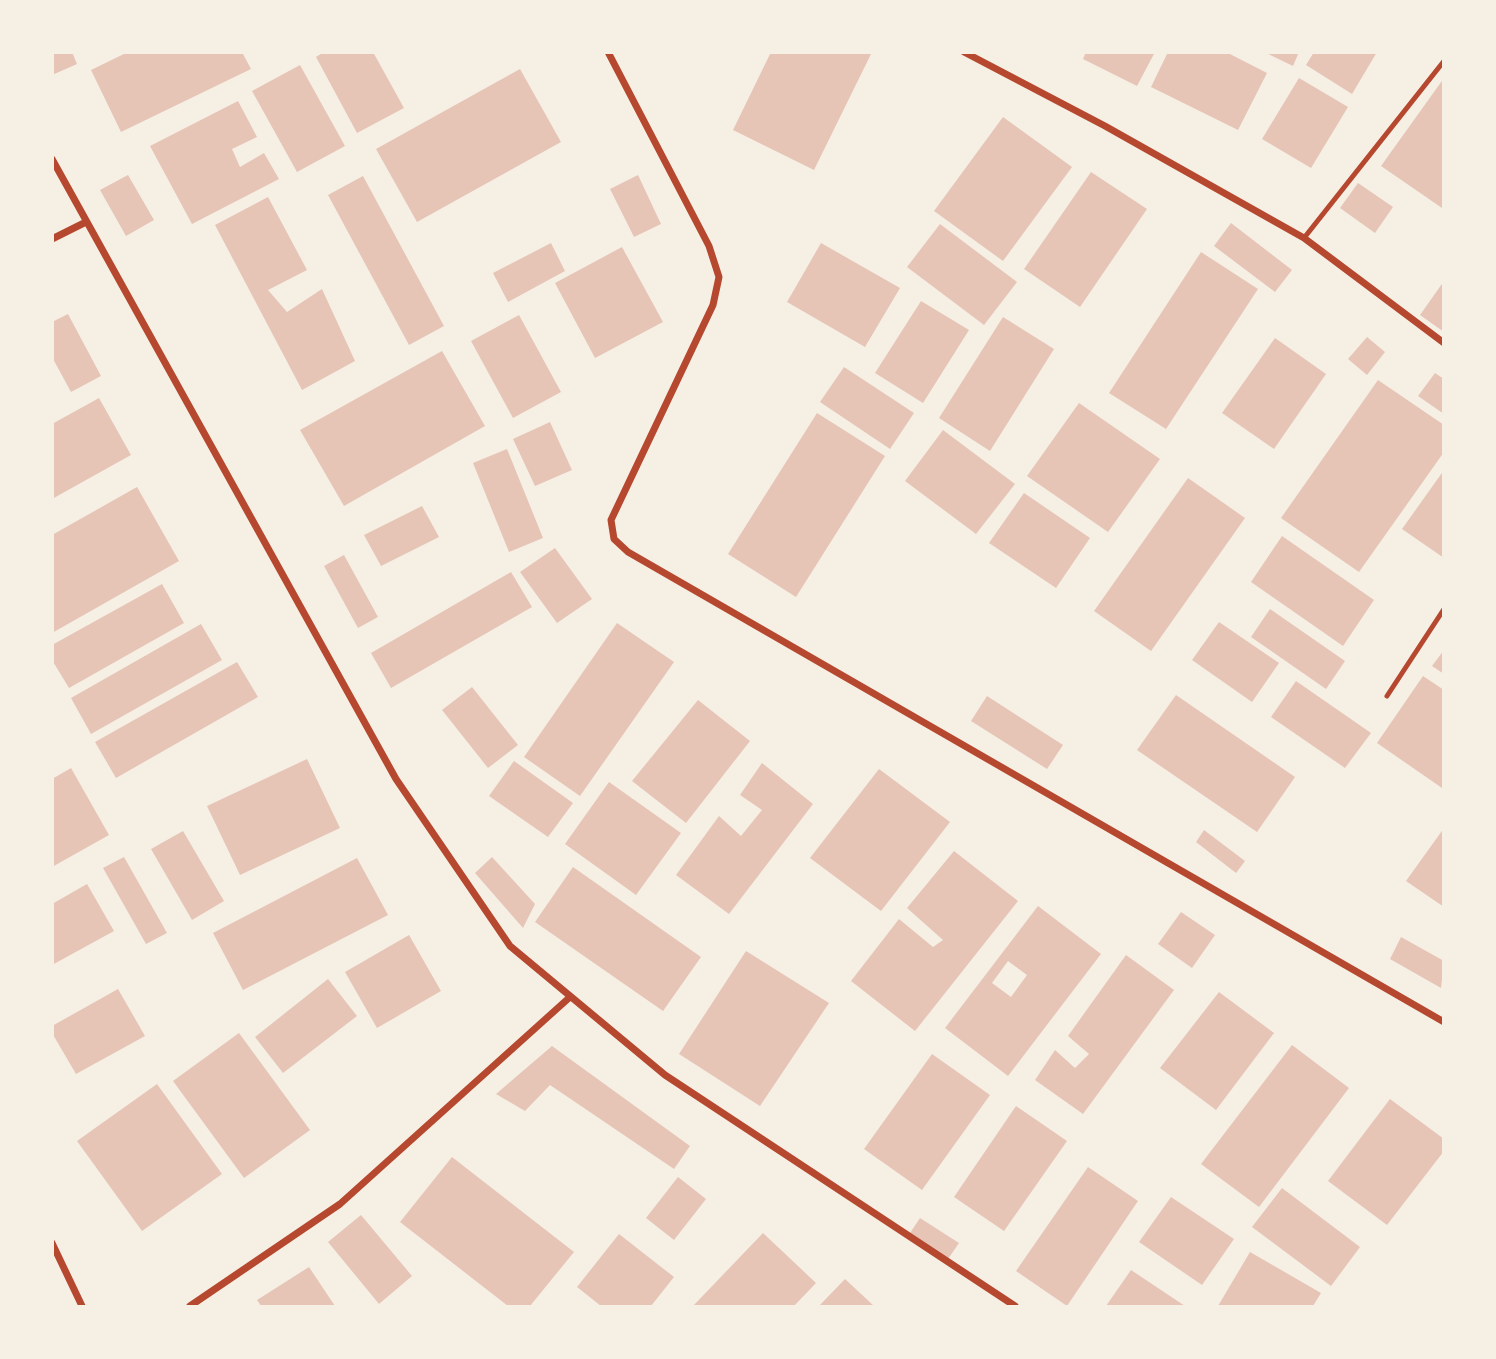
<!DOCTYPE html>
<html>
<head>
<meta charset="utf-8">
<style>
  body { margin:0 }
  #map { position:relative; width:1496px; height:1359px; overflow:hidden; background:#f6efe4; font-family:"Golos Text",sans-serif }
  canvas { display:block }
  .frame { position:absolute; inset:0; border:54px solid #f6efe4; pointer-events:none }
</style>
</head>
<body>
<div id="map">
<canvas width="1496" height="1359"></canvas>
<div class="frame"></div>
</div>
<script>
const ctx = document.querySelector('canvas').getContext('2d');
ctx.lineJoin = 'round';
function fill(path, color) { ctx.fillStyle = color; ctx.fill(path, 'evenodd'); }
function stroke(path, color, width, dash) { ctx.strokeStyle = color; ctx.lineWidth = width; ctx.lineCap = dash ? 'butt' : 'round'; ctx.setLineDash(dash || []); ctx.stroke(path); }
const building = new Path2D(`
  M52 52H72L77 64 52 75Z
  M128 52H242L251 69 121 132 91 70Z
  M324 52H373L404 108 357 133 316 57Z
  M771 52H872L814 170 733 130Z
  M1086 52H1155L1137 86 1083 59Z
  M1168 52H1226L1267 73 1238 130 1151 87Z
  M1264 52H1299L1293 66Z
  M1314 52H1377L1352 94 1306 65Z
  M300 65 345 146 297 172 252 91Z
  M520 69 561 142 417 222 376 149Z
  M1299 78 1348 107 1311 168 1262 139Z
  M1444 78V206L1442 208 1381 166Z
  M238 101 257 137 232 149 240 167 264 153 279 179 192 224 150 146Z
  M1003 117 1072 167 1003 261 934 211Z
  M1091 172 1147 209 1080 307 1024 269Z
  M128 175 154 220 126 236 100 190Z
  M638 175 661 224 634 237 610 189Z
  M363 176 444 326 409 345 328 195Z
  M1358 183 1393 207 1375 233 1340 208Z
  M268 197 307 270 268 290 287 312 322 289 355 361 302 390 215 225Z
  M1231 223 1292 270 1275 292 1214 246Z
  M940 224 1017 282 984 325 907 267Z
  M551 243 565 271 508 302 493 273Z
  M821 243 900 288 865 347 787 302Z
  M622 247 663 322 595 358 555 283Z
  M1201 252 1258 289 1166 429 1109 393Z
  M1444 281V332L1420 315Z
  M921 301 969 330 923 403 875 373Z
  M68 314 101 376 71 392 52 357V322Z
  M519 315 561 392 513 418 471 341Z
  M1003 317 1054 349 990 451 939 418Z
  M1367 337 1385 352 1367 375 1348 359Z
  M1275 338 1326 374 1274 449 1222 413Z
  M442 351 485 426 344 506 300 430Z
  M844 367 914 413 890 449 820 402Z
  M1435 373 1444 379V414L1418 396Z
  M1378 380 1444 425V452L1359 572 1281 518Z
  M99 398 131 455 52 499V424Z
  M1079 403 1160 459 1108 532 1027 476Z
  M817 413 885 456 796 597 728 554Z
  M550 422 572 470 535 486 513 439Z
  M943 430 1015 484 976 534 905 481Z
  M507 449 543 538 509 552 473 463Z
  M1444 470V558L1402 529Z
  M1188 478 1245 518 1151 651 1094 611Z
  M137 487 179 561 52 633V535Z
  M1024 493 1090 538 1056 588 989 543Z
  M422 506 439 537 381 566 364 535Z
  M1282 536 1374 600 1343 646 1251 582Z
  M555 548 592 599 557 623 520 572Z
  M344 555 378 617 358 628 324 566Z
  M511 572 532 607 391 688 371 653Z
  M162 584 184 623 69 688 52 660V645Z
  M1270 609 1345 661 1326 689 1251 637Z
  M1219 622 1279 663 1252 702 1192 660Z
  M617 623 674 662 580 796 524 757Z
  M201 624 222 660 91 734 71 698Z
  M1444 650V674L1432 666Z
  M237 662 258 697 116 778 95 742Z
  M1423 676 1444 690 1442 788 1377 743Z
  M1296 681 1371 733 1345 768 1271 717Z
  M472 687 518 745 488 768 442 710Z
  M1176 695 1295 777 1257 832 1137 750Z
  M987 696 1063 745 1047 769 971 721Z
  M698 700 750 741 686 823 632 781Z
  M307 759 340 828 240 875 207 806Z
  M514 761 573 803 548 837 489 796Z
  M762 763 813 804 729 914 676 875 719 816 741 836 762 810 740 795Z
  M71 768 109 835 52 867V779Z
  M879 769 950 822 881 911 810 858Z
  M609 782 681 833 636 895 565 844Z
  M1444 828V907L1406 881Z
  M1204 830 1245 861 1236 873 1196 842Z
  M183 831 224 901 192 920 151 849Z
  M954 851 1018 901 915 1031 851 981 899 919 933 947 943 940 907 908Z
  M124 857 167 933 146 944 103 868Z
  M492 857 535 904 523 928 475 873Z
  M357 858 388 915 243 990 213 933Z
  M573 867 701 957 663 1011 535 922Z
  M87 884 114 931 52 965V904Z
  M1038 906 1101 954 1008 1076 945 1028ZM1008 961 1027 975 1011 997 992 983Z
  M1181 912 1215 935 1192 968 1158 944Z
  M409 935 441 991 377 1028 345 972Z
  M1401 937 1444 961 1441 988 1390 959Z
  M746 951 829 1003 760 1106 679 1054Z
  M1126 955 1174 990 1083 1114 1035 1080 1055 1050 1075 1068 1089 1054 1068 1036Z
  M328 979 357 1016 283 1073 255 1037Z
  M118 989 145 1036 76 1074 52 1033V1026Z
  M1219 992 1274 1033 1216 1110 1160 1068Z
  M239 1033 310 1130 244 1178 173 1081Z
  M1292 1045 1349 1088 1259 1207 1201 1164Z
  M552 1046 690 1146 674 1169 550 1085 525 1111 496 1094Z
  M932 1054 990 1095 922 1190 864 1149Z
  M157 1084 222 1174 142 1231 77 1141Z
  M1390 1099 1444 1139V1151L1387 1225 1328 1181Z
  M1016 1106 1067 1141 1004 1231 954 1197Z
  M452 1157 574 1252 530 1306H508L400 1222Z
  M1088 1167 1138 1201 1067 1306 1016 1271Z
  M678 1177 706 1199 674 1240 646 1218Z
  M1282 1188 1360 1247 1331 1286 1252 1227Z
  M1171 1197 1234 1239 1202 1285 1139 1242Z
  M361 1215 412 1276 379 1304 328 1242Z
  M920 1218 959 1243 948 1259 910 1233Z
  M763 1233 816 1283 794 1306H693Z
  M619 1234 674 1277 651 1306H601L577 1287Z
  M1250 1252 1321 1293 1313 1306H1218Z
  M309 1267 335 1306H261L257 1300Z
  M1131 1270 1185 1306H1106Z
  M845 1279 874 1306H819Z`);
const service = new Path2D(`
  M1304 238 1444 61
  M1387 696 1444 609`);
const minor = new Path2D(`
  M608 52 709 246 719 277 713 305 611 520 614 539 628 552 1444 1022
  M964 52 1105 126 1304 238 1444 343
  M52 159 396 779 510 946 665 1075 1015 1306
  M52 239 86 222
  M52 1243 82 1306
  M190 1306 340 1204 570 997`);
fill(building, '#e6c5b7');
stroke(service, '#b5482f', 5);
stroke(minor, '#b5482f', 7);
</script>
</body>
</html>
